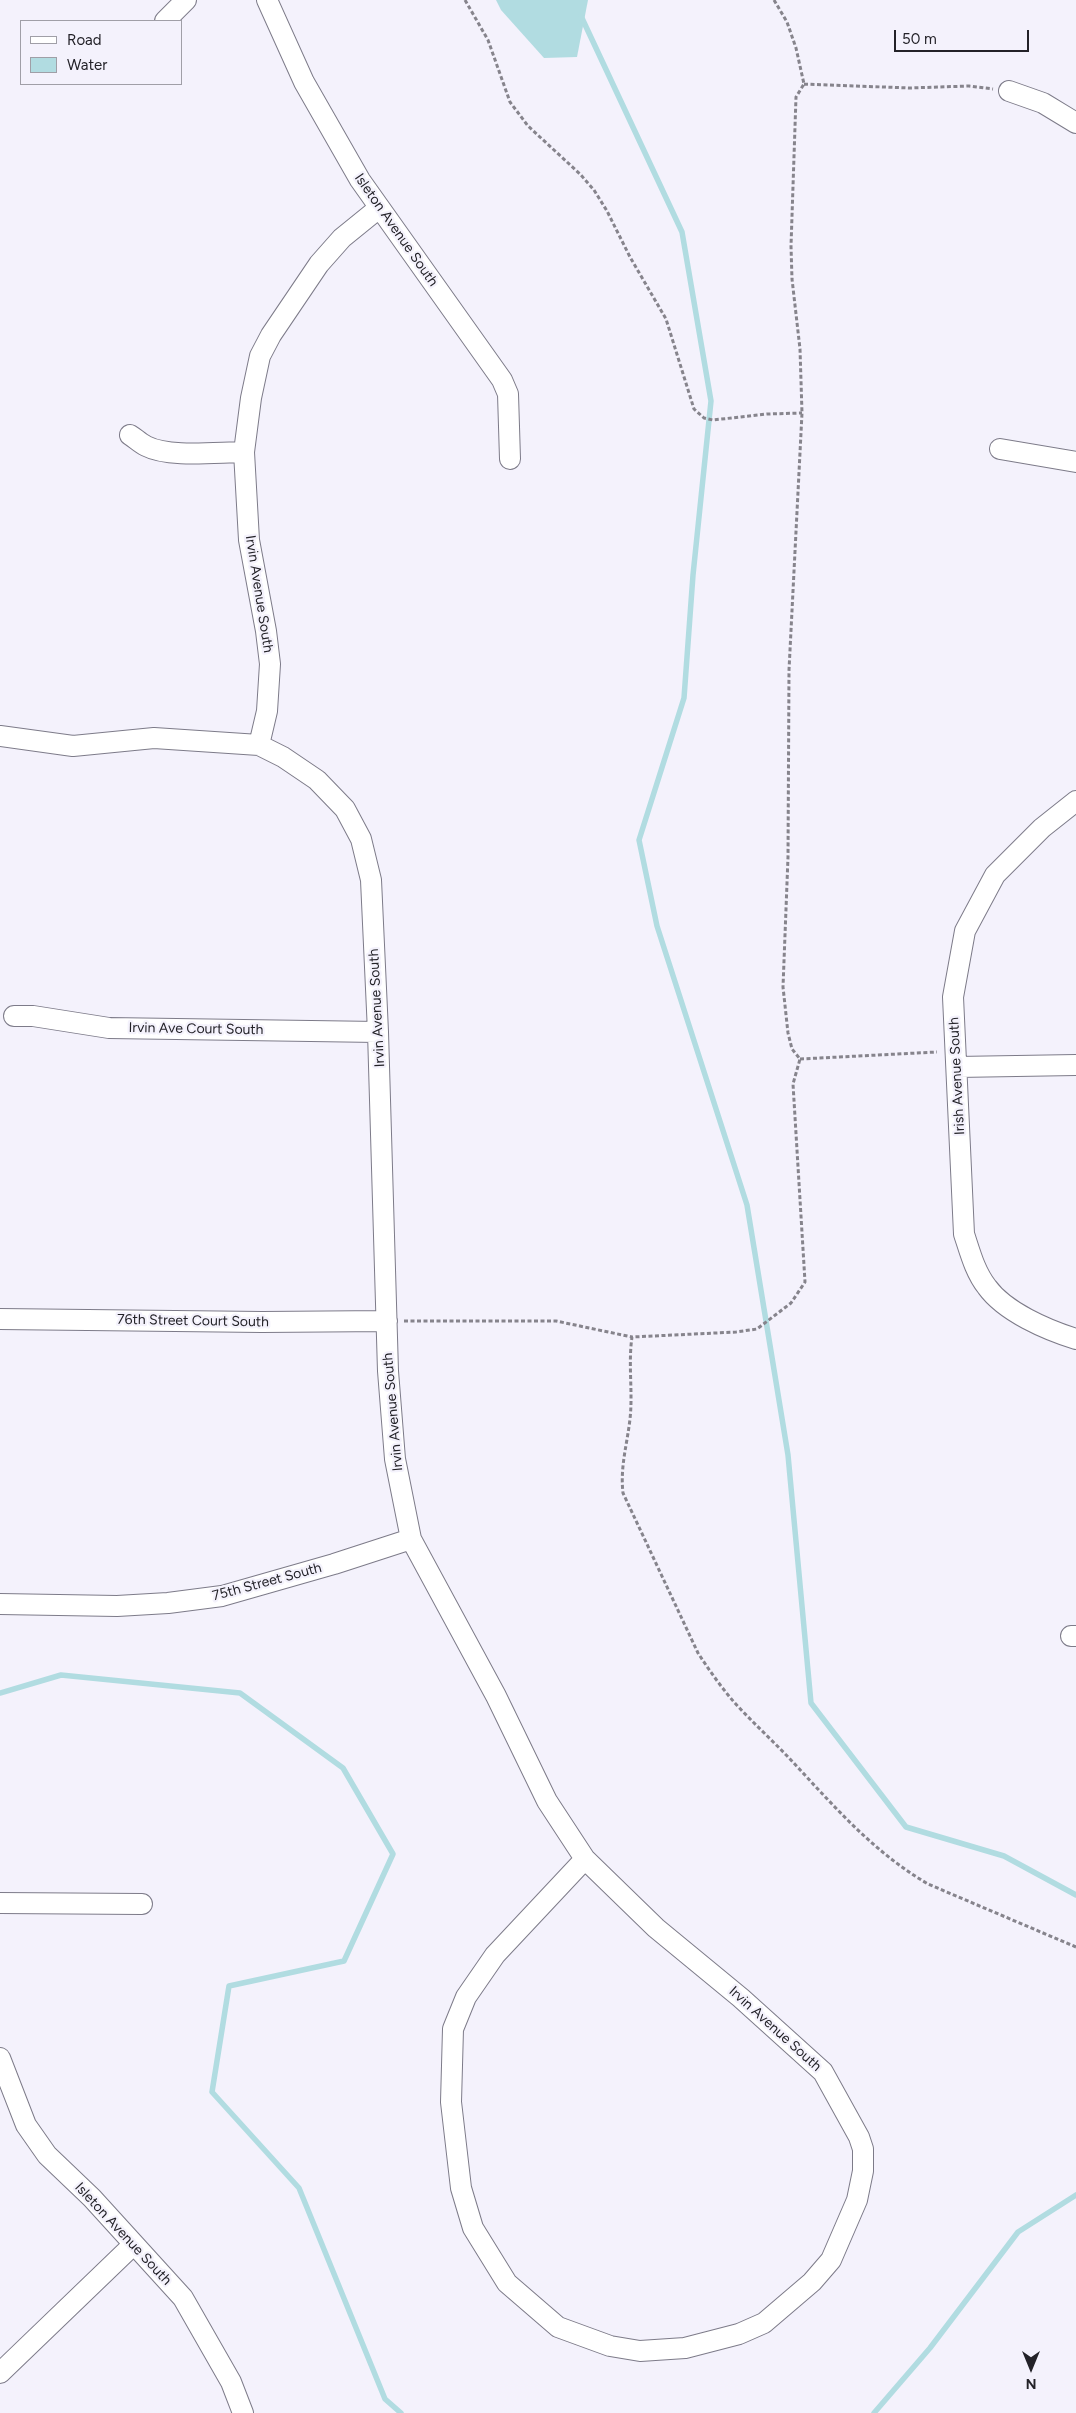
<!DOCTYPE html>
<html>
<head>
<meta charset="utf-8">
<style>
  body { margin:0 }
  #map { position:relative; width:1076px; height:2413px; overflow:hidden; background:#f4f2fc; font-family:Figtree,sans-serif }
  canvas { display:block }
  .legend { position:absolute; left:20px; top:20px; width:162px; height:65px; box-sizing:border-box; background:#f4f2fc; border:1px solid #a09fa7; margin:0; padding:6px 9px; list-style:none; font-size:15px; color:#232228 }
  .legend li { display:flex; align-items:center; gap:10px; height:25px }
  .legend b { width:25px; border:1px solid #a09fa7 }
  .north { position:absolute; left:1006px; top:2343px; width:50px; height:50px; -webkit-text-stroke:4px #f4f2fc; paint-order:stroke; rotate:180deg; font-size:14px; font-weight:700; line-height:20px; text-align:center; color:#232228 }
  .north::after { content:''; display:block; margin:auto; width:18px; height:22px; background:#232228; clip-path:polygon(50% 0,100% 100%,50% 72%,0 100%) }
  .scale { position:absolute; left:894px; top:30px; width:135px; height:22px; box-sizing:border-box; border:2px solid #232228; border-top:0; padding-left:6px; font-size:15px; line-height:18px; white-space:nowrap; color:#232228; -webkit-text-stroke:4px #f4f2fc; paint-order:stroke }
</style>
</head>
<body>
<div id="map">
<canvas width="1076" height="2413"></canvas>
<ul class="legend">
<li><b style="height:6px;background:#fff"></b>Road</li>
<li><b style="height:14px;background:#b1dce1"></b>Water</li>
</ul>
<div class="north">N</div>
<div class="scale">50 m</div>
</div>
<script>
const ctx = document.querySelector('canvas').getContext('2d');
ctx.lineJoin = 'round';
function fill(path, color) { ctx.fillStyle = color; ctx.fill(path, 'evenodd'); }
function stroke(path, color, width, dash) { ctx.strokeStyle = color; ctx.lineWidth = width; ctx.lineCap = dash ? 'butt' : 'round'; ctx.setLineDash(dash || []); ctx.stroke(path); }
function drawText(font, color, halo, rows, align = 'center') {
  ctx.font = font + ' Figtree,sans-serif'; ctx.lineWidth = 4.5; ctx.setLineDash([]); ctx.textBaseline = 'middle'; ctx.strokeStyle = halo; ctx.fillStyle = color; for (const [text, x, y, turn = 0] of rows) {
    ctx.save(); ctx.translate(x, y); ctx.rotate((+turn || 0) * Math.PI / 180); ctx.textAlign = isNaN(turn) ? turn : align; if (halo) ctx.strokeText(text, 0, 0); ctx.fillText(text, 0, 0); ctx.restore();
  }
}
const water = new Path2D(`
  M496 0H588L577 57 544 58 501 10Z`);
const stream = new Path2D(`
  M581 16 682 232 711 401 693 575 684 698 639 840 657 926 747 1205 788 1455 811 1703 906 1827 1004 1856 1076 1895
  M0 1693 61 1675 240 1693 343 1768 393 1854 344 1961 229 1986 212 2092 299 2188 385 2399 401 2413
  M874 2413 930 2348 1018 2232 1076 2195`);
const path = new Path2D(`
  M465 0 488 40 510 102 528 126 580 174 594 190 607 211 630 257 666 319 694 409 704 418 713 420 767 414 802 413
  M774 0 787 22 796 48 804 84 796 97 791 246 792 279 800 349 802 413 789 670 788 857 783 987 788 1033 792 1049 800 1059 793 1084 805 1282 791 1303 757 1329 736 1332 632 1337C628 1364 633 1392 630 1419 627 1445 620 1467 623 1493L698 1653C709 1670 721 1687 734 1702 752 1722 772 1740 790 1759 833 1805 873 1852 928 1884L1076 1947
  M804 84 909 88 969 86 993 89
  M800 1059 937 1052
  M404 1321H556L632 1337`);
const minor = new Path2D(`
  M267 0 304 82 360 180 502 380 508 394 510 459
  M165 21 186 0
  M1009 91 1043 103 1076 123
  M130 435C135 438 140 443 146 446 169 458 217 452 244 452
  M1000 449 1076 462
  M0 736 73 746 154 738 259 745 283 757 317 780 345 809 361 839 371 880 378 1032 388 1371 395 1459 411 1539 496 1696 547 1801 585 1859
  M259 745 267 711 270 664 266 631 249 540 244 452 251 398 260 356 271 335 319 264 342 238 379 208
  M1076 801 1042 828 995 875 965 931 953 997 964 1234C970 1252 975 1272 987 1287 1005 1312 1047 1330 1076 1339
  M14 1016H33L109 1028 378 1032
  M957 1067 1076 1065
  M0 1319 262 1322 387 1321
  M0 1604 117 1606 168 1603 222 1596 334 1564 411 1539
  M1071 1636H1076
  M585 1859 656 1928 741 1998 823 2072 859 2137 863 2149V2171L857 2200 831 2260 812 2282 764 2323 739 2334 685 2348 640 2351 610 2346 558 2327 507 2283 473 2228 461 2188 451 2102 453 2029 466 1997 495 1955Z
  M0 1903 142 1904
  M0 2058 26 2125 47 2155 92 2198 183 2298 231 2382 243 2413
  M0 2373 133 2245`);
const streetNames = [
  ["Isleton Avenue South",396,230,55],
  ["Irvin Avenue South",259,594,81],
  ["Irvin Avenue South",377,1008,-93],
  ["Irvin Ave Court South",196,1029,1],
  ["Irish Avenue South",957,1076,-93],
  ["76th Street Court South",193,1321,1],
  ["Irvin Avenue South",393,1412,-95],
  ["75th Street South",267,1582,-15],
  ["Irvin Avenue South",775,2029,42],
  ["Isleton Avenue South",123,2234,47]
];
fill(water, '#b1dce1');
stroke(stream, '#b1dce1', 5.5);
stroke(minor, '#7d7b89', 22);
stroke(path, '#86848c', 3, [4, 2.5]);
stroke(minor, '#fff', 20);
drawText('14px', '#232228', '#f4f2fc', streetNames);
</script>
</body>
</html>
